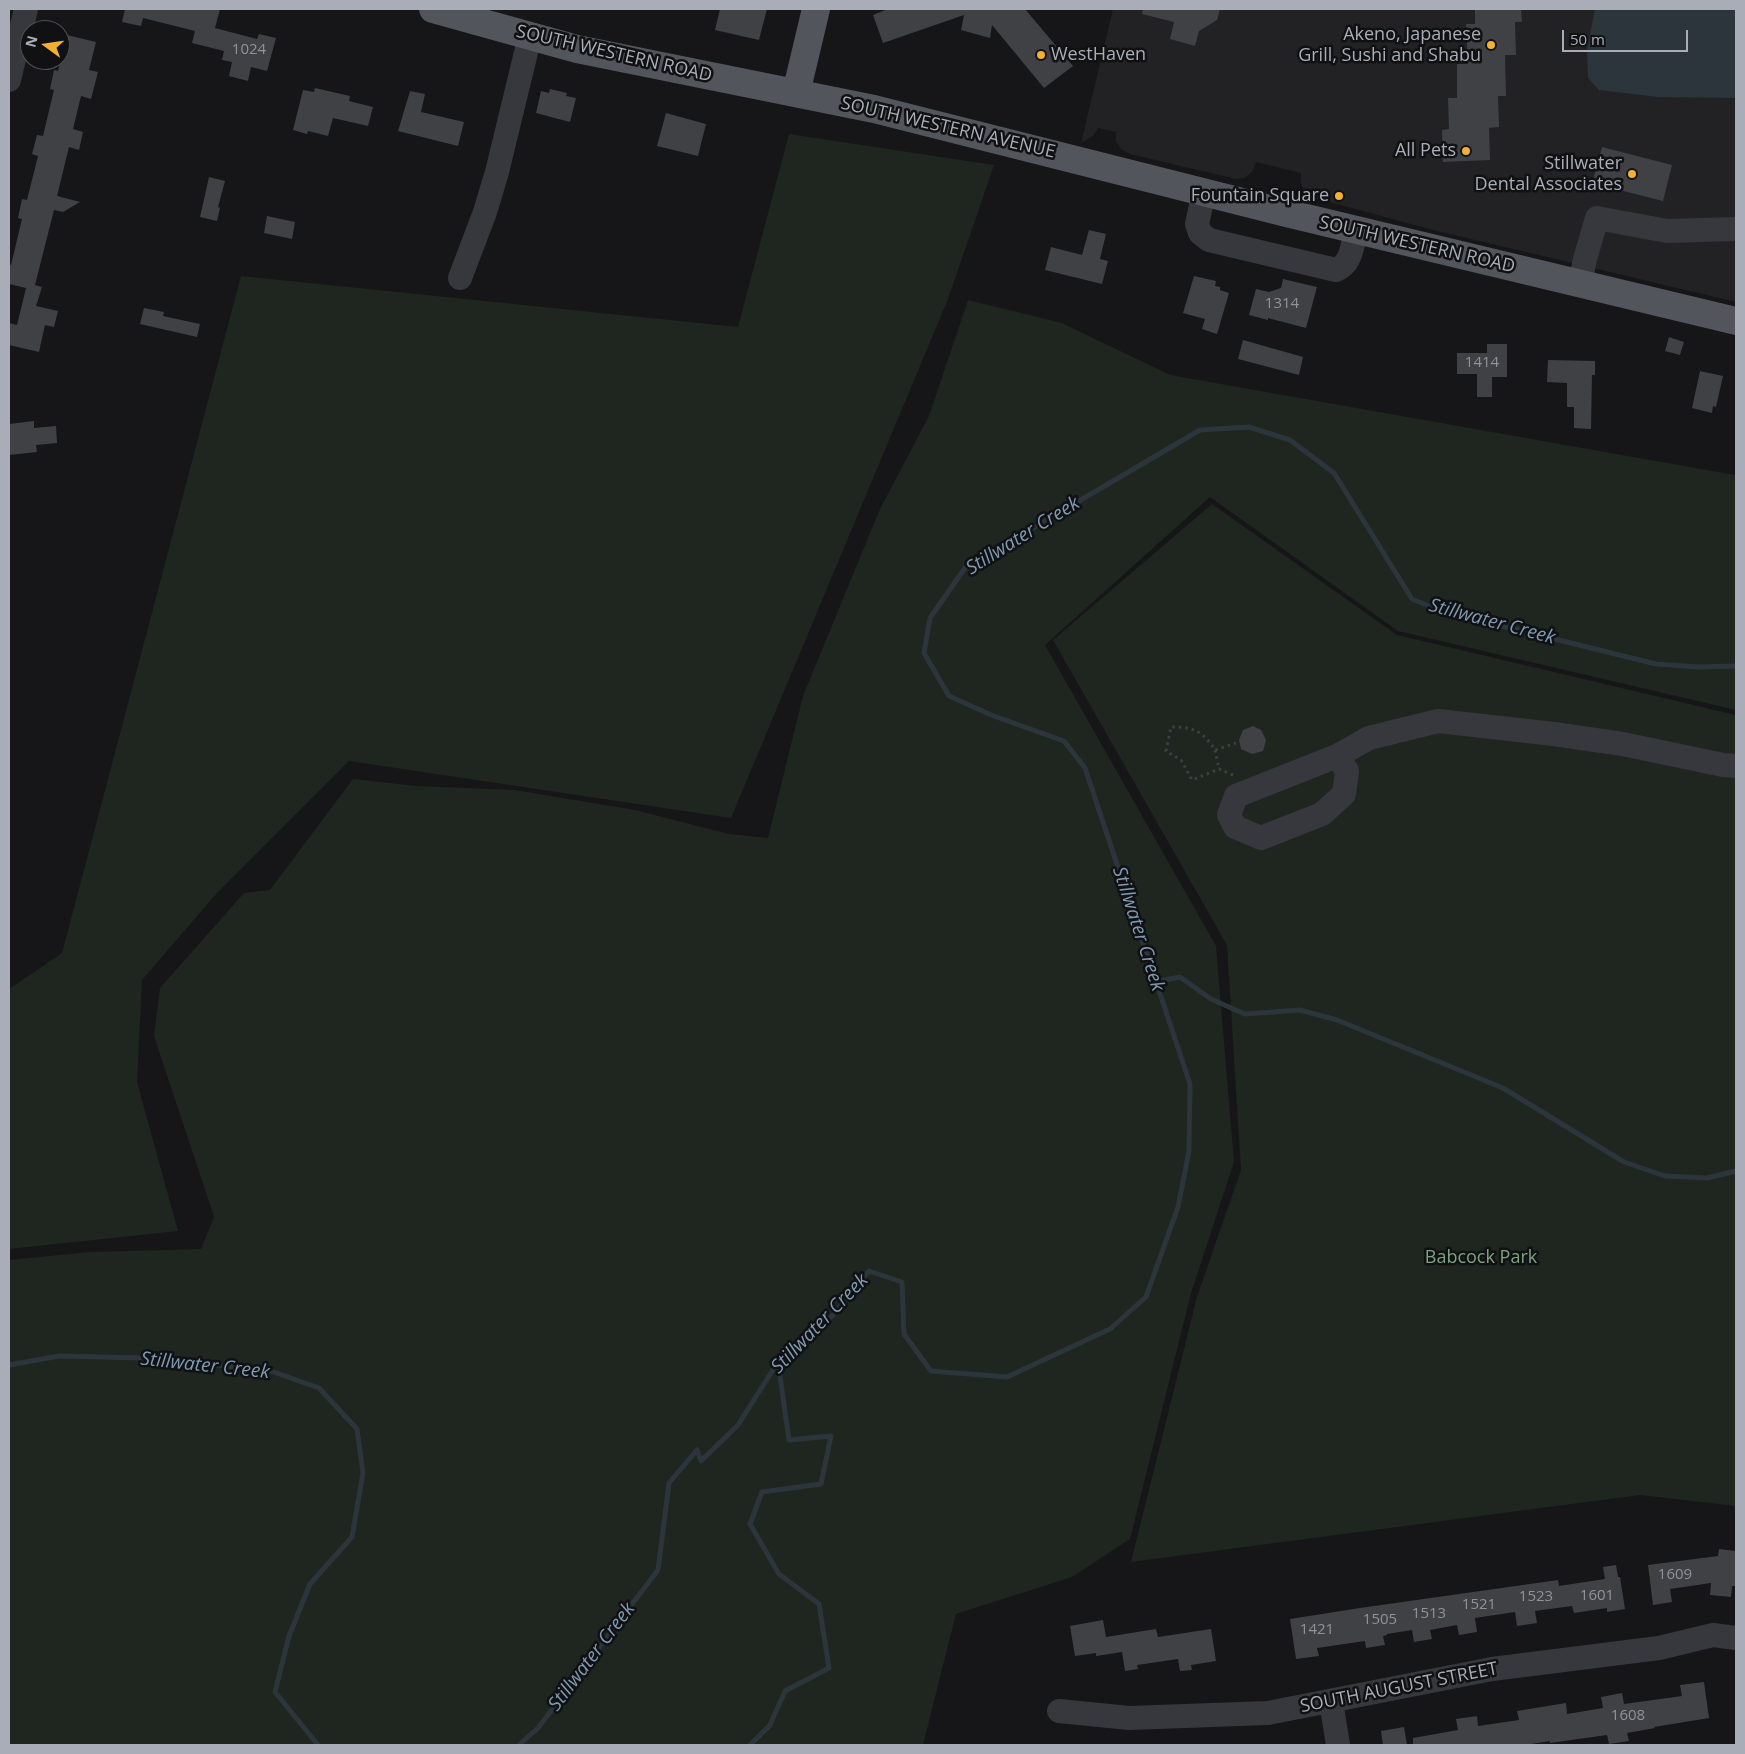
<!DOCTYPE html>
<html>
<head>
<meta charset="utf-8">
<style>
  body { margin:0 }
  #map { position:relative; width:1745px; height:1754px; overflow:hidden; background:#161618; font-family:"Open Sans",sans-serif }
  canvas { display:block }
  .frame { position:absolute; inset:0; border:10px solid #a8adb8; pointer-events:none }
  .north { position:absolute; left:20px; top:20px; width:50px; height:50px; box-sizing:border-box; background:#111113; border:1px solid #4d4f55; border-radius:50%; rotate:284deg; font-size:14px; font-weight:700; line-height:20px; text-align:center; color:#a8adb8 }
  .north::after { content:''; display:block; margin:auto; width:18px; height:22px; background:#f2b134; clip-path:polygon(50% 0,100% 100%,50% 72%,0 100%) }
  .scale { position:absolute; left:1562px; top:30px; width:126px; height:22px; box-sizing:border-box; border:2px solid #a8adb8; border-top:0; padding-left:6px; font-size:15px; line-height:18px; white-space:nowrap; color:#a8adb8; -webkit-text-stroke:4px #111113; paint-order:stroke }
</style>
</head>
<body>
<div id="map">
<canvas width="1745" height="1754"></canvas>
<div class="frame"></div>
<div class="north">N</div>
<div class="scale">50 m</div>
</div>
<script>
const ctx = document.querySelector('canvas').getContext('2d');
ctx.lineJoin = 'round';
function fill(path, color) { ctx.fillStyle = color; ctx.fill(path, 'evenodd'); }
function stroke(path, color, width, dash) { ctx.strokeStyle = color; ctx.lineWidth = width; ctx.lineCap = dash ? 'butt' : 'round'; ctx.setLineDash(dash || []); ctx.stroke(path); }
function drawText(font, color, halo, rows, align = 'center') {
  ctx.font = font + ' "Open Sans",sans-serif'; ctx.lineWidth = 5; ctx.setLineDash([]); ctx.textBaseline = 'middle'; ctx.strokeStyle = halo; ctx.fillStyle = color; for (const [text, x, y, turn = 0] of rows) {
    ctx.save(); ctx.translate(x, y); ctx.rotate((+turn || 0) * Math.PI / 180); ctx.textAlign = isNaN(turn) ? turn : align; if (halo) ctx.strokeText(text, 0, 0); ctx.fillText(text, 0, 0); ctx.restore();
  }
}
const built = new Path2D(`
  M1113 9H1736V302L1433 230 1315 198 1306 194 1301 183V173L1256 162 1252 172 1244 178 1236 179 1130 154 1121 149 1116 141V132L1098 128 1093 136 1081 143Z`);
const green = new Path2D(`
  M789 134 994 165 948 299 731 818 349 761 217 893 142 980 137 1082 178 1231 9 1249V989L62 953 241 276 738 327Z
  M968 300 1062 323 1170 375 1735 475 1736 472V710L1398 631 1210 497 1045 645 1216 946 1234 1162 1191 1293 1130 1539 1072 1577 956 1614 923 1745H9V1260L90 1252 201 1249 214 1217 154 1036 160 988 244 893 270 890 353 779 416 786 515 790 635 810 729 834 768 838 803 696 880 509 929 416Z
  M1212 504 1397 635 1736 715V1506L1640 1495 1131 1562 1197 1297 1241 1170 1227 945 1053 640Z`);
const water = new Path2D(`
  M1595 9H1736V98L1658 97 1599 90 1588 78 1587 50Z`);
const stream = new Path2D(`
  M1155 982 1180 977 1211 999 1245 1014 1300 1010 1337 1020 1503 1088 1624 1162 1665 1176 1707 1178 1736 1171
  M9 1365 59 1356 143 1358 268 1370 319 1388 357 1429 363 1473 352 1537 310 1584 289 1636 275 1692 318 1745
  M519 1745 538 1728 658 1570 669 1483 697 1450 701 1461 738 1425 778 1362 831 1317 869 1271 902 1282 904 1334 931 1371 1007 1377 1110 1329 1146 1297 1178 1207 1189 1151 1190 1084 1085 768 1064 741 991 715 949 696 924 653 930 618 965 568 1200 430 1249 427 1290 440 1334 473 1412 599 1441 611 1656 664 1698 667 1736 666
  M750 1745 770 1725 785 1691 829 1668 819 1604 779 1574 750 1524 762 1492 821 1484 831 1436 789 1440 778 1362`);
const building = new Path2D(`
  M125 9H220L215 28 257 39 259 34 276 38 267 71 251 67 248 81 229 76 232 62 222 60 224 51 192 43 195 31 143 18 141 26 122 22Z
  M720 9H767L759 40 715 30Z
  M888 9H1025L1073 66 1044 88 992 25 990 38 961 30 964 15 883 43 873 15Z
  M1143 9H1220L1217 20 1199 31 1195 46 1170 39 1174 22 1142 14Z
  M1475 9H1521L1522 22H1515L1516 55H1505L1506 96H1498L1499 127 1489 128 1490 160 1443 162 1442 130 1449 129 1448 98H1457V64H1468L1466 24H1475Z
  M67 35 96 42 89 70 98 72 91 99 81 96 73 129 83 132 79 150 69 147 57 196 80 202 63 212 54 210 35 285 42 287 36 306 58 311 54 327 45 325 39 352 9 345V323L17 325 26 288 9 284V264L11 265 22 219 18 218 22 199 27 200 38 156 32 154 37 135 43 136 54 90 50 89 54 70 58 71Z
  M315 88 350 96 349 101 373 107 368 126 333 118 328 136 308 131 307 134 293 130 303 90 314 92Z
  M550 89 567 93 566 96 576 98 570 122 536 113 541 91 549 93Z
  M410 91 425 94 421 112 464 122 458 146 398 131Z
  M666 113 706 124 698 156 657 146Z
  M1602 147 1672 165 1663 201 1592 183Z
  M209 177 225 181 218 207 220 208 217 221 200 217Z
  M267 216 295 222 292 239 264 233Z
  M1089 230 1106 234 1100 259 1108 261 1102 284 1045 270 1051 247 1082 255Z
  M1194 276 1216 281 1215 286 1220 287V290L1229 293 1217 334 1202 329 1205 319 1183 313Z
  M1283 279 1317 287 1306 328 1268 318V320L1249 315 1256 289 1269 292 1281 288Z
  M144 308 164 312 163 316 200 324 197 337 140 324Z
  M1669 337 1684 342 1680 355 1665 351Z
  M1243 340 1303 357 1299 375 1238 359Z
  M1487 344H1507V377H1492V397H1477V374H1457V353H1487Z
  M1548 360 1595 361V375H1592L1591 429 1574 428V407H1567V383L1547 382Z
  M1700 371 1723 376 1716 407 1713 406 1712 413 1692 408Z
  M34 421V428L56 426 57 443 36 445 37 452 9 455V424Z
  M1253 726 1261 730 1266 740 1263 751 1252 754 1241 749 1239 740 1243 730Z
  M1719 1549 1736 1551V1586H1732L1731 1597 1710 1595 1711 1583 1670 1589 1672 1602 1653 1605 1648 1565 1718 1556Z
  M1616 1565 1618 1577H1620L1625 1609 1607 1612V1608L1574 1613 1572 1606 1535 1611 1537 1623 1517 1626 1515 1612 1475 1618 1477 1632 1459 1635 1457 1625 1430 1630 1432 1639 1414 1642 1412 1630 1387 1634V1635L1383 1636 1385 1645 1366 1648 1365 1641 1317 1648 1319 1656 1296 1659 1290 1619 1360 1608 1558 1580 1559 1586 1605 1579 1603 1567Z
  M1103 1620 1106 1637 1156 1629 1158 1637 1211 1629 1216 1661 1191 1665 1192 1670 1180 1671 1178 1659 1137 1665 1138 1669 1125 1671 1122 1652 1096 1656V1653L1075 1656 1070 1626Z
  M1704 1682 1709 1718 1654 1727 1655 1728 1627 1733 1629 1741 1609 1744 1607 1735 1550 1743V1741L1524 1745H1413V1738L1458 1730 1456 1719 1477 1716 1478 1726 1519 1720 1517 1711 1566 1703 1567 1714 1603 1708 1601 1697 1622 1693 1624 1704 1682 1696 1680 1685Z
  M1404 1727 1407 1745H1383L1381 1731Z`);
const path = new Path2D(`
  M1215 750 1219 769
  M1233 775 1219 769 1192 780 1181 760 1166 751 1171 727C1192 726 1204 732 1215 750L1236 743`);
const minor = new Path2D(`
  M9 80 26 9
  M1204 192 1197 224 1200 233 1209 240 1336 270C1352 263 1352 246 1356 230
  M460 278 485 212 497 172 530 36
  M1580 284 1585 259 1597 218 1667 231 1736 229
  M1337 756 1347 771 1344 794 1322 814 1261 838 1235 827 1229 815 1236 796 1337 756 1369 738 1438 721 1554 734 1623 744 1723 765 1736 766
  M1331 1701 1338 1745
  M1059 1711 1129 1718 1268 1713 1492 1669 1659 1648 1713 1635 1736 1638`);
const major = new Path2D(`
  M433 9 577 49 874 109 1286 213 1736 321
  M796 93 816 9`);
const markers = [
  [1491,45,5,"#f2b134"],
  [1041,55,5,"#f2b134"],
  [1466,151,5,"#f2b134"],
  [1632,174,5,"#f2b134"],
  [1339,196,5,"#f2b134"]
];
const numberNames = [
  ["1024",249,50],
  ["1314",1282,304],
  ["1414",1482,363],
  ["1609",1675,1575],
  ["1601",1597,1596],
  ["1523",1536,1597],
  ["1521",1479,1605],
  ["1513",1429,1614],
  ["1505",1380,1620],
  ["1421",1317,1630],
  ["1608",1628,1716]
];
const poiNames = [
  ["Akeno, Japanese",1481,35],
  ["Grill, Sushi and Shabu",1481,56],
  ["WestHaven",1051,55,"left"],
  ["All Pets",1456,151],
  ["Stillwater",1622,164],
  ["Dental Associates",1622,185],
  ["Fountain Square",1329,196]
];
const streetNames = [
  ["SOUTH WESTERN ROAD",614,54,13],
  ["SOUTH WESTERN AVENUE",948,128,13],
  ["SOUTH WESTERN ROAD",1417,245,13],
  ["SOUTH AUGUST STREET",1399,1688,-11]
];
const parkNames = [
  ["Babcock Park",1481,1258]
];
const waterNames = [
  ["Stillwater Creek",1023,536,-32],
  ["Stillwater Creek",1492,622,15],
  ["Stillwater Creek",1138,929,72],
  ["Stillwater Creek",820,1324,-46],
  ["Stillwater Creek",205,1366,6],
  ["Stillwater Creek",592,1657,-53]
];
fill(built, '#222225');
fill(green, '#1e261f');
fill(water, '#2c353c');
stroke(stream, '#2c353c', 5);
fill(building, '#404145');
stroke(path, '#3d3f44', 3, [2.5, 4]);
stroke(minor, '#37383d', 24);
stroke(major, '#53555c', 28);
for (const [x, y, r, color] of markers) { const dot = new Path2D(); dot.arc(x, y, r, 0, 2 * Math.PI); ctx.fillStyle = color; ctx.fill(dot); stroke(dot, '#111113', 2); }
drawText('15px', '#8e929b', null, numberNames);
drawText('18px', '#a8adb8', '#111113', poiNames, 'right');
drawText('18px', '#a8adb8', '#111113', streetNames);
drawText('18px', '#7fa381', '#111113', parkNames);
drawText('italic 19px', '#7f9bb3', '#111113', waterNames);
</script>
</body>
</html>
